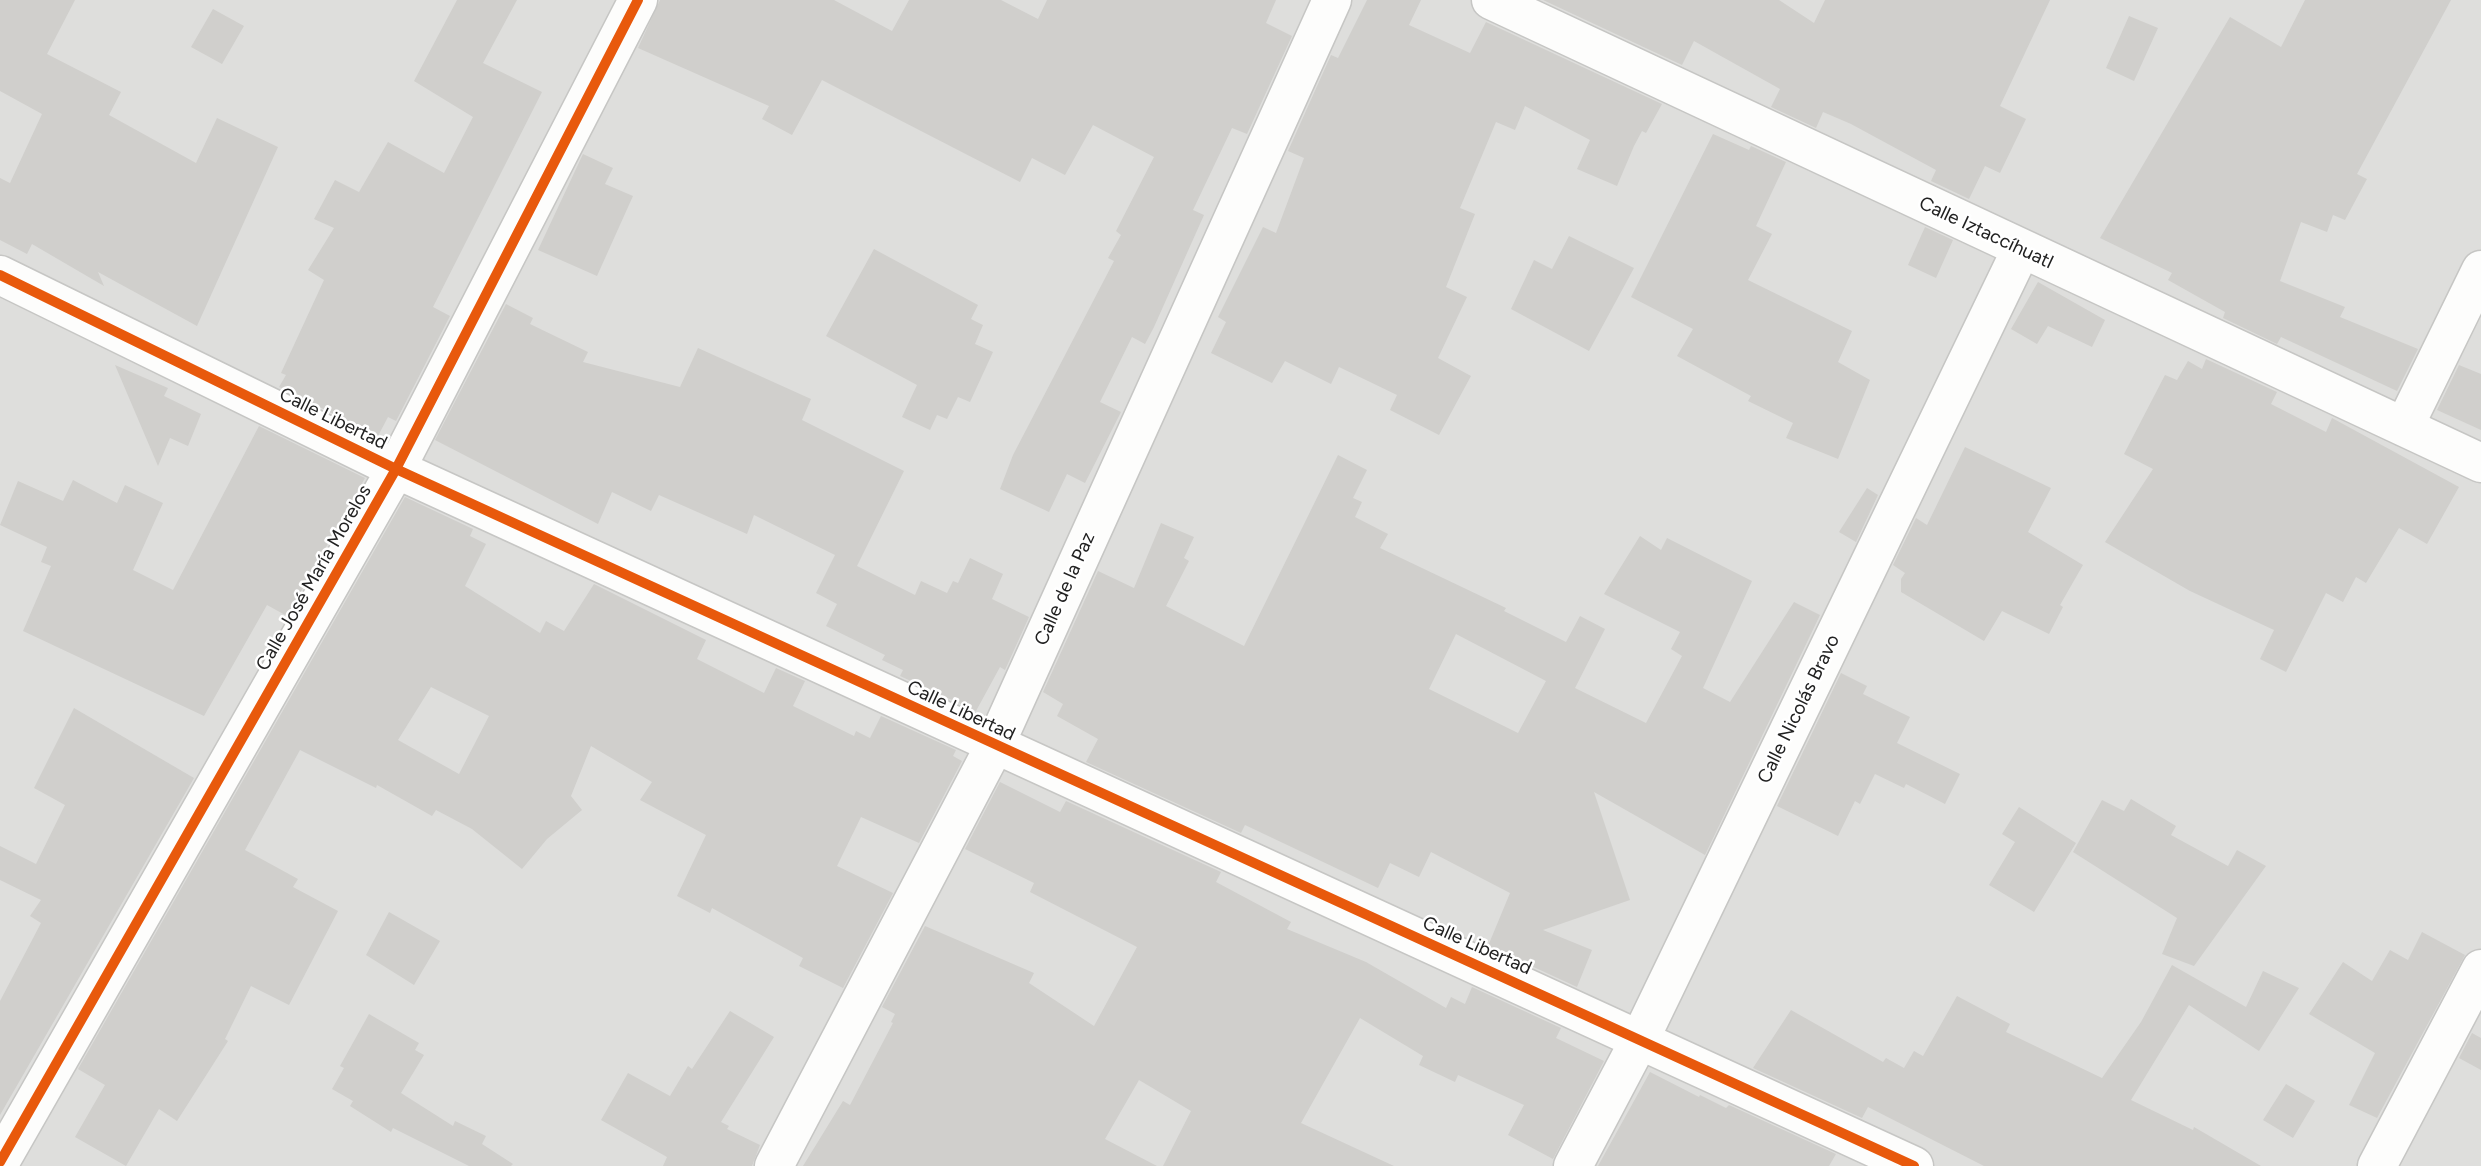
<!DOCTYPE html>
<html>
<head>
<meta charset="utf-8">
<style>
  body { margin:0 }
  canvas { display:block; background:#efefeb }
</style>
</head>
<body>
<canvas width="2481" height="1166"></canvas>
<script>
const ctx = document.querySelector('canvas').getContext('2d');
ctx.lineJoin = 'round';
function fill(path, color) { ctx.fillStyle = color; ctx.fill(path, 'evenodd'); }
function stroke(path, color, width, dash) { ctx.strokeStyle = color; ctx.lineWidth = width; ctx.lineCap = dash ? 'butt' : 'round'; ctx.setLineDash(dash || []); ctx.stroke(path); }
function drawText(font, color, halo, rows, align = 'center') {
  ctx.font = font + ' Figtree,sans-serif'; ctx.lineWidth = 5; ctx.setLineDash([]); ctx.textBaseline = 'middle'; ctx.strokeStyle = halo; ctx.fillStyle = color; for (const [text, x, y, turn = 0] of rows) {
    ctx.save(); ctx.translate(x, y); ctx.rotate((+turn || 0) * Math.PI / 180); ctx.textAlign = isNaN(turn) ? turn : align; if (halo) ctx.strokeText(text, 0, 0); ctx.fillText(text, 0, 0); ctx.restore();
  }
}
const built = new Path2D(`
  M0 0H2481V1166H0Z`);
const building = new Path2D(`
  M0 0H75L47 54 121 92 109 115 196 163 217 118 278 147 197 326 98 272 104 286 32 244 27 254 0 240V178L10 183 42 114 0 91Z
  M457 0H517L483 63 542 92 433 307 450 316 396 421 388 417 378 436 279 387 286 375 281 373 324 280 308 270 334 228 314 219 335 180 359 192 388 142 444 173 473 117 414 81Z
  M660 0H834L892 31 909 0H1001L1038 19 1047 0H1276L1266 23 1292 36 1247 134 1232 128 1193 210 1204 215 1154 327 1145 344 1132 337 1100 402 1121 412 1085 483 1067 474 1049 512 1000 489 1013 455 1114 261 1108 258 1121 235 1116 231 1154 157 1093 125 1065 175 1032 158 1020 182 822 80 792 135 762 119 769 106 638 48Z
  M1367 0H1421L1409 25 1470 53 1486 22 1662 104 1646 133 1642 131 1634 146 1617 186 1577 169 1590 140 1525 106 1515 130 1496 122 1460 208 1475 214 1446 287 1467 297 1438 358 1471 376 1439 435 1390 410 1397 395 1339 367 1331 384 1285 361 1272 383 1211 353 1226 322 1218 317 1263 227 1276 233 1304 158 1288 151 1331 55 1338 58Z
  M1543 0H1779L1814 23 1825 0H2050L2000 106 2026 119 2000 173 1985 166 1969 199 1931 181 1936 170 1851 124 1823 112 1816 128 1771 107 1780 89 1694 41 1682 65Z
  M2305 0H2451L2357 174 2367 179 2345 220 2333 215 2327 232 2301 222 2280 281 2345 307 2340 317 2418 349 2397 391 2281 337 2277 344 2223 318 2225 312 2168 280 2172 273 2100 238 2230 17 2281 47Z
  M213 9 244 26 222 64 191 47Z
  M2129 16 2158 28 2134 81 2106 68Z
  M1713 134 1749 150 1751 146 1786 162 1756 226 1772 234 1748 280 1852 331 1838 362 1870 380 1838 459 1786 438 1793 423 1748 401 1751 396 1677 356 1693 329 1631 297Z
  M583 154 613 168 605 184 633 196 597 276 538 250Z
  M1925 227 1953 240 1936 278 1908 265Z
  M1569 236 1634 268 1589 351 1511 309 1534 260 1552 269Z
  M874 249 978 305 971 319 983 325 975 344 993 352 970 402 958 397 947 419 937 415 930 430 902 417 917 385 826 336Z
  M2038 282 2105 320 2092 347 2048 326 2037 344 2011 329Z
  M506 304 533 318 530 324 588 352 583 362 680 387 698 348 811 399 802 420 904 471 857 566 915 595 921 581 947 593 953 581 958 583 970 558 1003 574 992 599 1029 617 1005 670 1000 667 976 711 900 676 903 670 882 660 885 655 826 626 837 604 816 593 835 555 754 515 747 534 659 495 651 511 612 492 598 524 435 440Z
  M2206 359 2277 392 2271 404 2326 432 2332 418 2459 487 2427 544 2399 528 2366 583 2356 577 2343 602 2326 593 2286 672 2260 659 2274 630 2190 591 2105 542 2153 469 2124 454 2165 375 2177 380 2188 361 2202 369Z
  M115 365 168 388 164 396 201 414 188 446 170 438 158 466Z
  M2459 365 2481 374V430L2437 410Z
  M259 426 365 478 287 616 267 605 204 716 23 631 51 566 41 562 47 547 0 525 18 481 63 501 73 480 117 503 125 485 163 503 133 570 173 590Z
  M1965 447 2051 488 2028 532 2083 565 2060 605 2063 607 2049 634 2002 611 1984 641 1901 592V579L1905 573 1893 565 1916 518 1927 525Z
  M1338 455 1367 470 1353 498 1362 502 1355 517 1388 534 1380 548 1506 608 1504 611 1566 642 1580 616 1605 629 1575 688 1646 723 1682 656 1671 649 1680 632 1604 594 1640 536 1661 550 1667 538 1752 581 1703 688 1730 702 1794 602 1820 615 1705 855 1594 792 1630 900 1543 930 1592 950 1577 987 1488 946 1510 893 1431 852 1419 877 1390 863 1378 888 1245 825 1241 833 1086 762 1098 739 1057 716 1063 704 1043 692 1098 571 1134 588 1161 523 1194 537 1184 558 1189 561 1166 606 1244 646ZM1456 634 1546 681 1518 733 1429 689Z
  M1867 488 1878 495 1856 542 1839 532Z
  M405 497 473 529 470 536 486 544 465 586 540 633 546 621 564 631 594 584 706 640 697 659 764 693 776 668 805 681 793 706 854 736 856 731 870 738 881 716 956 750 953 756 962 761 919 843 861 817 837 866 893 893 843 988 799 966 803 958 712 908 710 913 677 896 706 835 640 800 652 782 591 746 571 796 582 810 547 839 522 869 472 829 436 810 432 816 377 785 376 788 300 750 245 850 298 879 293 887 338 911 289 1005 251 986 225 1039 228 1041 177 1121 159 1109 126 1166 75 1137 105 1085 78 1069ZM431 687 489 716 459 774 398 740Z
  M1841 673 1867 686 1863 694 1910 717 1897 743 1960 774 1945 804 1906 784 1904 788 1875 774 1860 804 1855 801 1838 836 1777 806Z
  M74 708 194 778 0 1115V1001L41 923 30 916 41 900 0 880V846L36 864 65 805 34 788Z
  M1000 782 1060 812 1066 801 1221 872 1216 882 1291 922 1287 929 1366 962 1446 1008 1451 997 1465 1004 1472 987 1561 1028 1556 1038 1604 1061 1553 1159 1508 1135 1524 1105 1458 1075 1455 1082 1419 1065 1423 1056 1360 1018 1301 1123 1394 1166H1163L1191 1111 1139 1080 1105 1139 1157 1166H803L843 1101 850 1105 893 1023 891 1022 895 1014 882 1007 925 926 1034 973 1029 983 1094 1026 1137 947 1030 892 1034 883 965 849Z
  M2131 799 2176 826 2171 835 2228 866 2237 850 2266 866 2194 966 2162 954 2177 918 2073 852 2102 800 2124 811Z
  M2019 807 2076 843 2034 912 1989 885 2015 842 2002 834Z
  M389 912 440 941 414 985 366 955Z
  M2422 932 2465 955 2377 1118 2349 1105 2375 1053 2309 1014 2343 962 2372 981 2390 950 2408 960Z
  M2172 965 2246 1007 2263 971 2299 988 2259 1051 2189 1005 2131 1100 2193 1130 2194 1127 2261 1166H1984L1868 1107 1862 1118 1753 1068 1791 1010 1883 1062 1886 1058 1904 1068 1914 1051 1923 1056 1957 996 2010 1024 2006 1032 2102 1078 2141 1022Z
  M730 1011 774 1037 721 1122 729 1126 727 1129 760 1145 752 1166H663L667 1157 601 1120 628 1073 670 1096 688 1066 692 1069Z
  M369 1014 419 1043 415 1050 424 1055 401 1093 453 1126 455 1121 486 1136 482 1144 513 1164 511 1166H469L393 1128 391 1132 350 1106 353 1101 332 1089 344 1068 340 1066Z
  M2472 1033 2481 1038V1070L2459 1058Z
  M1650 1072 1699 1097 1700 1095 1726 1108 1729 1105 1836 1154 1829 1166H1598Z
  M2286 1084 2315 1101 2293 1138 2263 1120Z`);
const minor = new Path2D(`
  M1491 0 2481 463
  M0 275 396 469 1914 1166
  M2404 427 2481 270
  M0 1162 396 469 638 0
  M774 1166 995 745 1332 0
  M1573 1166 1640 1039 2021 250
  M2377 1166 2481 969`);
const cycleway = new Path2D(`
  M0 275 396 469 1914 1166
  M0 1162 396 469 638 0`);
const streetNames = [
  ["Calle Iztaccíhuatl",1986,233,25],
  ["Calle Libertad",333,419,26],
  ["Calle José María Morelos",314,578,-60],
  ["Calle de la Paz",1065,589,-66],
  ["Calle Nicolás Bravo",1799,709,-64],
  ["Calle Libertad",961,711,25],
  ["Calle Libertad",1477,946,24]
];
fill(built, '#dededc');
fill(building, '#d0cfcc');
stroke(minor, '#c6c6c4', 41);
stroke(minor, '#fdfdfc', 38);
stroke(cycleway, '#e8590c', 10);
drawText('19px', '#212121', '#fff', streetNames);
</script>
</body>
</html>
